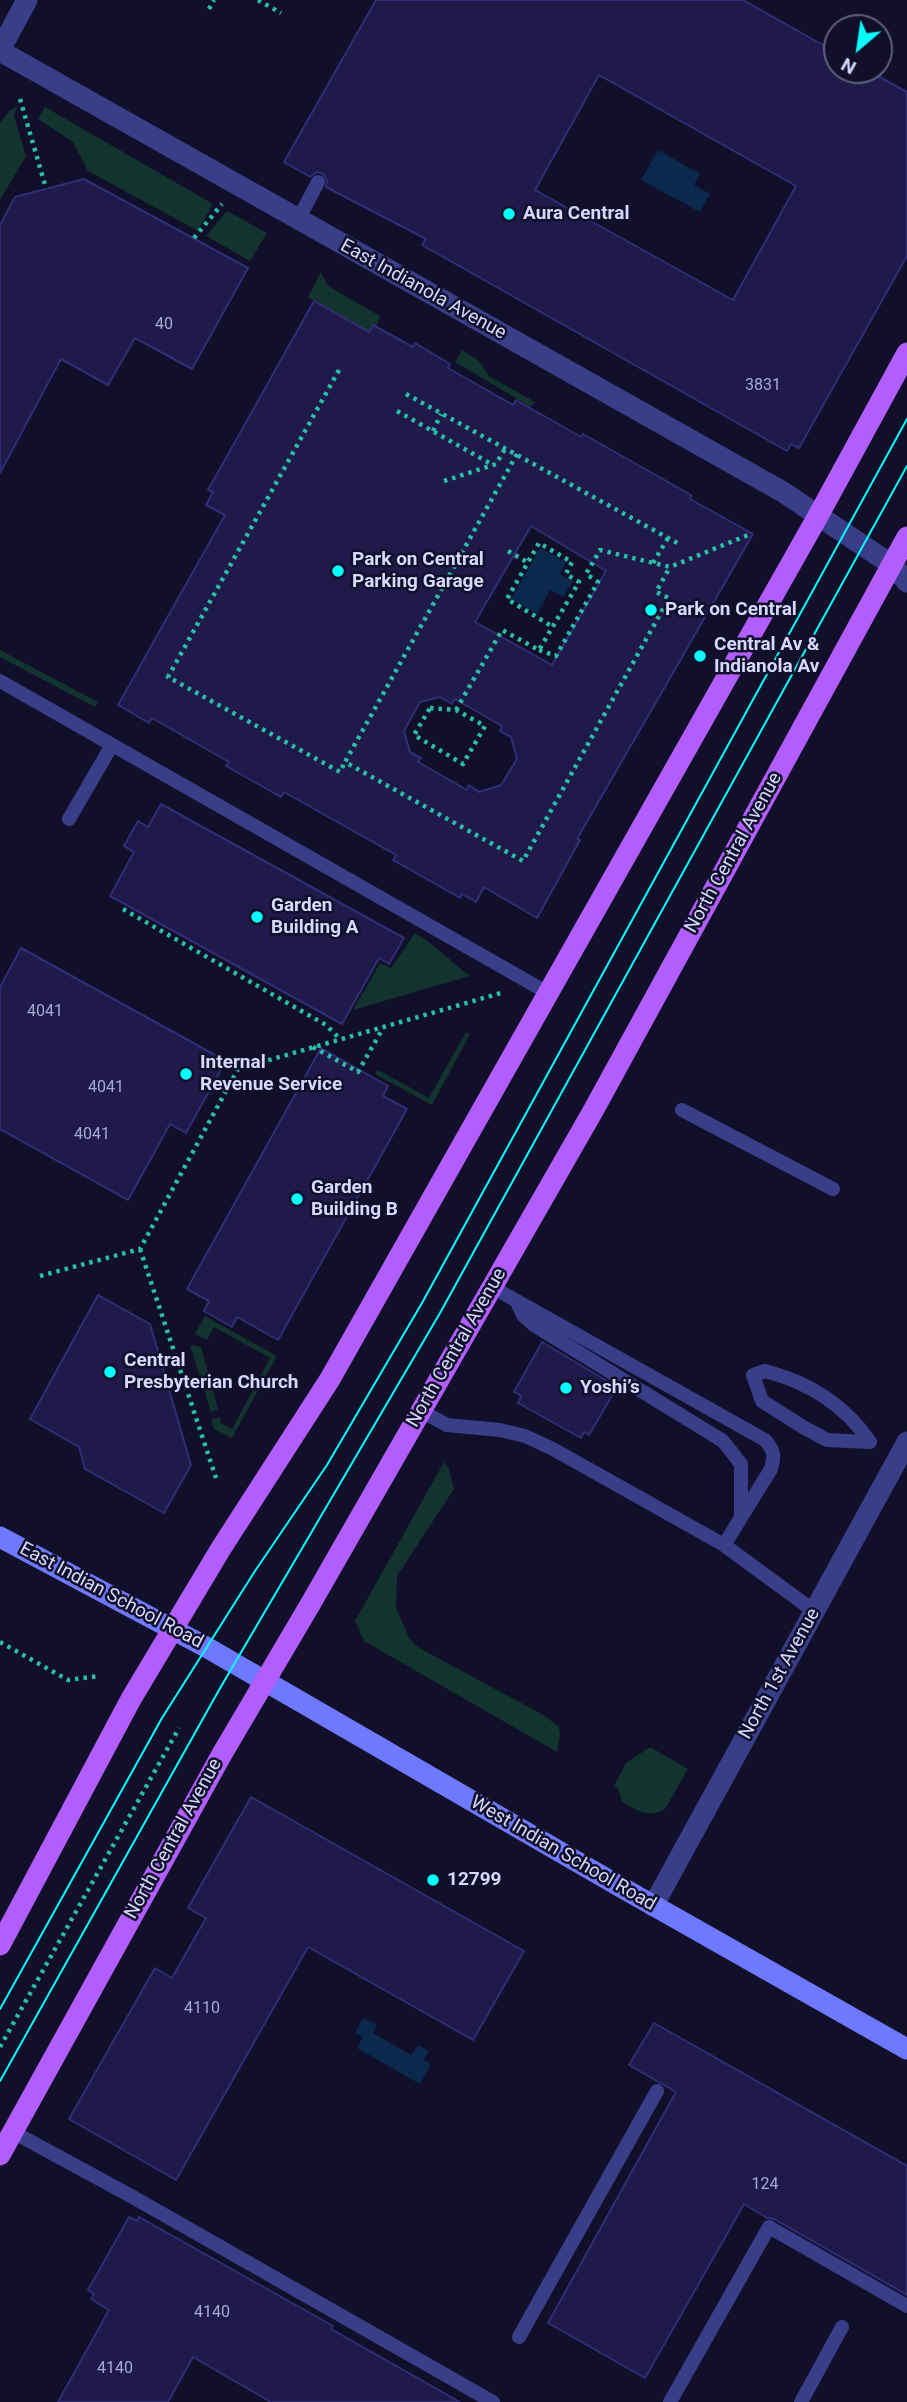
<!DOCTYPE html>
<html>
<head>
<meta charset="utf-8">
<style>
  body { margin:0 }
  #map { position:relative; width:907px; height:2402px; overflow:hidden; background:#110f29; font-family:Roboto,sans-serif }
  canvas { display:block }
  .north { position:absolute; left:823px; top:14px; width:70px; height:70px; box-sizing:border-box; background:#110f29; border:2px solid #605f7f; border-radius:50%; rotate:209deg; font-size:19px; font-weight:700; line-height:28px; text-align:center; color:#d7d7ff }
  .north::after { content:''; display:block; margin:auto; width:24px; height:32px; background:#03fffe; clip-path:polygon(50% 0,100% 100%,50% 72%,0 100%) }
</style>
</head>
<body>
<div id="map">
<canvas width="907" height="2402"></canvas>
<div class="north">N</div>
</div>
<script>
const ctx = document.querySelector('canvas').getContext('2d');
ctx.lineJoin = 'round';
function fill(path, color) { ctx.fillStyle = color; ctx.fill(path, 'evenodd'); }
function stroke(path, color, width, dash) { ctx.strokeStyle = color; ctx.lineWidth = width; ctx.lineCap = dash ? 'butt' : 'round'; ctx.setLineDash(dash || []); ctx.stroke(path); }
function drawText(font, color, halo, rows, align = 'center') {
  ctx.font = font + ' Roboto,sans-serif'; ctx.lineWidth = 5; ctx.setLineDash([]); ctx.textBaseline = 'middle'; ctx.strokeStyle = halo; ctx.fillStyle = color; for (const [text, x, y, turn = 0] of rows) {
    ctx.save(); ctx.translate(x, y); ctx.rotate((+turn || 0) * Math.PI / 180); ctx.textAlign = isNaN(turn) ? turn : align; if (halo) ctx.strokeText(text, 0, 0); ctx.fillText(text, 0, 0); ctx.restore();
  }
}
const green = new Path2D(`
  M18 105 14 116 26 156 0 200V123L9 111Z
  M45 107 213 204 198 231 88 171 73 142 38 119Z
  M227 211 267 233 250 261 206 236Z
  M321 272 328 286 380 316 376 327 373 325 369 332 308 297Z
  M462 350 478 360 489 376 535 402 533 405 529 406 455 362Z
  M0 650 98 702 95 707 0 657Z
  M415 933C435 944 451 962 470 976L353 1010 380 963 391 968Z
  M466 1032 470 1034 432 1105 375 1074 378 1070 429 1098Z
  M205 1316 277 1356 232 1438 214 1429 211 1420 220 1417 221 1423 232 1429 270 1358 214 1327 207 1340 195 1334Z
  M190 1345 201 1347 218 1409 211 1412Z
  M444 1462 449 1469 454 1489 397 1576 396 1607 409 1638 416 1646 545 1716 559 1727 560 1736 557 1752 364 1641 355 1621Z
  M650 1747 688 1769 665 1809C649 1819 636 1810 622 1802L618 1788 614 1786 626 1763Z`);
const water = new Path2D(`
  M658 150 700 174 694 185 710 194 700 212 641 180Z
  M540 548 566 562 560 574 573 581 563 597 550 590 537 614 511 599Z
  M363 2018 377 2025 373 2033 411 2055 418 2045 429 2051 424 2060 431 2064 420 2084 357 2048 363 2037 355 2033Z`);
const building = new Path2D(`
  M376 0H743L837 53V70H867L907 92V256L799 448 791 444 787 451 422 245 426 239 326 187 327 181 323 174 317 172 310 177 284 162ZM599 75 796 186 733 300 535 190Z
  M84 179 248 268 192 369 135 338 108 385 61 359 0 473V225L15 197Z
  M314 301 369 332 373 325 413 347 415 343 450 364 448 368 513 405 516 400 581 437 583 434 691 495 690 499 753 534 577 839 580 840 537 918 484 887 476 902 462 894 460 898 393 860 396 855 284 792 281 797 226 766 229 762 152 718 149 723 118 705 225 515 206 505 213 492 208 490ZM531 526 606 571 552 665 475 622ZM440 697 452 704 455 699 502 726 500 731 511 737 517 759 501 785 479 792 469 785 467 790 418 762 421 758 410 752 404 731 420 702Z
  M161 804 404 938 389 964 379 958 342 1024 110 896 134 852 124 846 138 821 148 827Z
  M21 948 226 1061 186 1133 170 1124 128 1200 0 1129V987Z
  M321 1048 388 1086 383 1096 407 1109 278 1340 237 1317 232 1327 204 1311 209 1301 187 1289Z
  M98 1295 150 1324 191 1465 164 1513 85 1469 79 1447 30 1419Z
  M542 1342 617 1387 589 1435 584 1432 581 1438 518 1403 521 1396 514 1392Z
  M251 1797 524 1951 473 2040 308 1947 176 2180 69 2119 155 1968 172 1978 206 1918 188 1908Z
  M654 2023 907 2166V2295L774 2219 767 2218 744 2204 645 2378 548 2323 676 2092 629 2065Z
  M129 2217 137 2221 139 2217 333 2326 331 2329 460 2402H271L193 2357 168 2402H58L109 2310 91 2299 94 2294 88 2290Z`);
const path = new Path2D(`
  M258 0 281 13
  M209 9 214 0
  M20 99 46 188
  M194 238 222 204
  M339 370 168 677 340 772 345 762
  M406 394 679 544
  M397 411 493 465
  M433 431 441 414
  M517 454 345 762 523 861 669 598 656 592 670 567
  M444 481 496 464 506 447
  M508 551 527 562
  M653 563 668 538
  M539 650 556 656 598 582 586 574 600 550 670 567 748 535
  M430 708 456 710 485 726 463 764 414 735Z
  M456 710 502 630 539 650 579 582 566 574 572 562 539 543 507 599 553 627
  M123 909 326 1025 340 1039
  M313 1047 358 1072 383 1028
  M140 1249 216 1478
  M40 1276 140 1249 238 1069 501 993
  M0 1642 68 1680 99 1676
  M0 2047 179 1728`);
const lane = new Path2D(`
  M298 220 318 182
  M0 681 548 993
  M69 819 112 745
  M682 1110 833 1189
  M492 1287 765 1440C774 1450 775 1456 771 1469L724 1545
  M517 1302 523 1315 534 1325 723 1441 741 1464V1517
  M765 1371C808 1382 845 1405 870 1442L827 1440 803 1427 762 1401 753 1375Z
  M421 1411 447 1425 500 1430 525 1436 553 1449 724 1545 814 1611
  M13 2132 131 2196 493 2402
  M519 2337 657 2091
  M670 2402 769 2227 907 2306
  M801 2402 842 2327`);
const street = new Path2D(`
  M0 50 27 0
  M0 51 783 492 892 565 907 582
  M653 1906 907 1442`);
const secondary = new Path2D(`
  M0 1537 206 1647 619 1886 907 2049`);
const primary = new Path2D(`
  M0 1945 131 1699 220 1550 330 1379 818 516 907 353
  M0 2155 222 1754 311 1603 593 1111 907 537`);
const tram = new Path2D(`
  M0 2009 162 1718 255 1571 327 1465 422 1303 907 419
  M0 2081 219 1690 440 1313 907 466`);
const markers = [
  [509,214,7,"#03fffe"],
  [338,571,7,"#03fffe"],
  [651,610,7,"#03fffe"],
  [700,656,7,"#03fffe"],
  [257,917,7,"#03fffe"],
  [186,1074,7,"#03fffe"],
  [297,1199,7,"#03fffe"],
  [110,1372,7,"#03fffe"],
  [566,1388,7,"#03fffe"],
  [433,1880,7,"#03fffe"]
];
const numberNames = [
  ["40",164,325],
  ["3831",763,386],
  ["4041",45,1012],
  ["4041",106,1088],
  ["4041",92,1135],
  ["4110",202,2009],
  ["124",765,2185],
  ["4140",212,2313],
  ["4140",115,2369]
];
const poiNames = [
  ["Aura Central",523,214],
  ["Park on Central",352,560],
  ["Parking Garage",352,582],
  ["Park on Central",665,610],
  ["Central Av &",714,645],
  ["Indianola Av",714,667],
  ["Garden",271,906],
  ["Building A",271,928],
  ["Internal",200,1063],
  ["Revenue Service",200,1085],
  ["Garden",311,1188],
  ["Building B",311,1210],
  ["Central",124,1361],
  ["Presbyterian Church",124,1383],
  ["Yoshi’s",580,1388],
  ["12799",447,1880]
];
const streetNames = [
  ["East Indianola Avenue",423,290,29],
  ["North Central Avenue",734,853,-61],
  ["North Central Avenue",457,1348,-60],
  ["East Indian School Road",111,1596,28],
  ["North 1st Avenue",780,1674,-61],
  ["North Central Avenue",174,1839,-61],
  ["West Indian School Road",563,1854,30]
];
fill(green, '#12332e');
fill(water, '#0b294c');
fill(building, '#1f1a4a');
stroke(building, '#332c77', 2);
stroke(path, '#2bbea6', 4.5, [3.5, 5]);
stroke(lane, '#393e89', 14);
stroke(street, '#393e89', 21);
stroke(secondary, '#6e79ff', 21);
stroke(primary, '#b25eff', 21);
stroke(tram, '#03fffe', 2);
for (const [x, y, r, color] of markers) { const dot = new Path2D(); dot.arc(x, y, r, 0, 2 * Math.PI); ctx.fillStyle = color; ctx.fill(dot); stroke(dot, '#110f29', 2.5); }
drawText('16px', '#a9a8d2', null, numberNames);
drawText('bold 19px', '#d7d7ff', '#110f29', poiNames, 'left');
drawText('19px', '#d7d7ff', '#110f29', streetNames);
</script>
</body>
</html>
